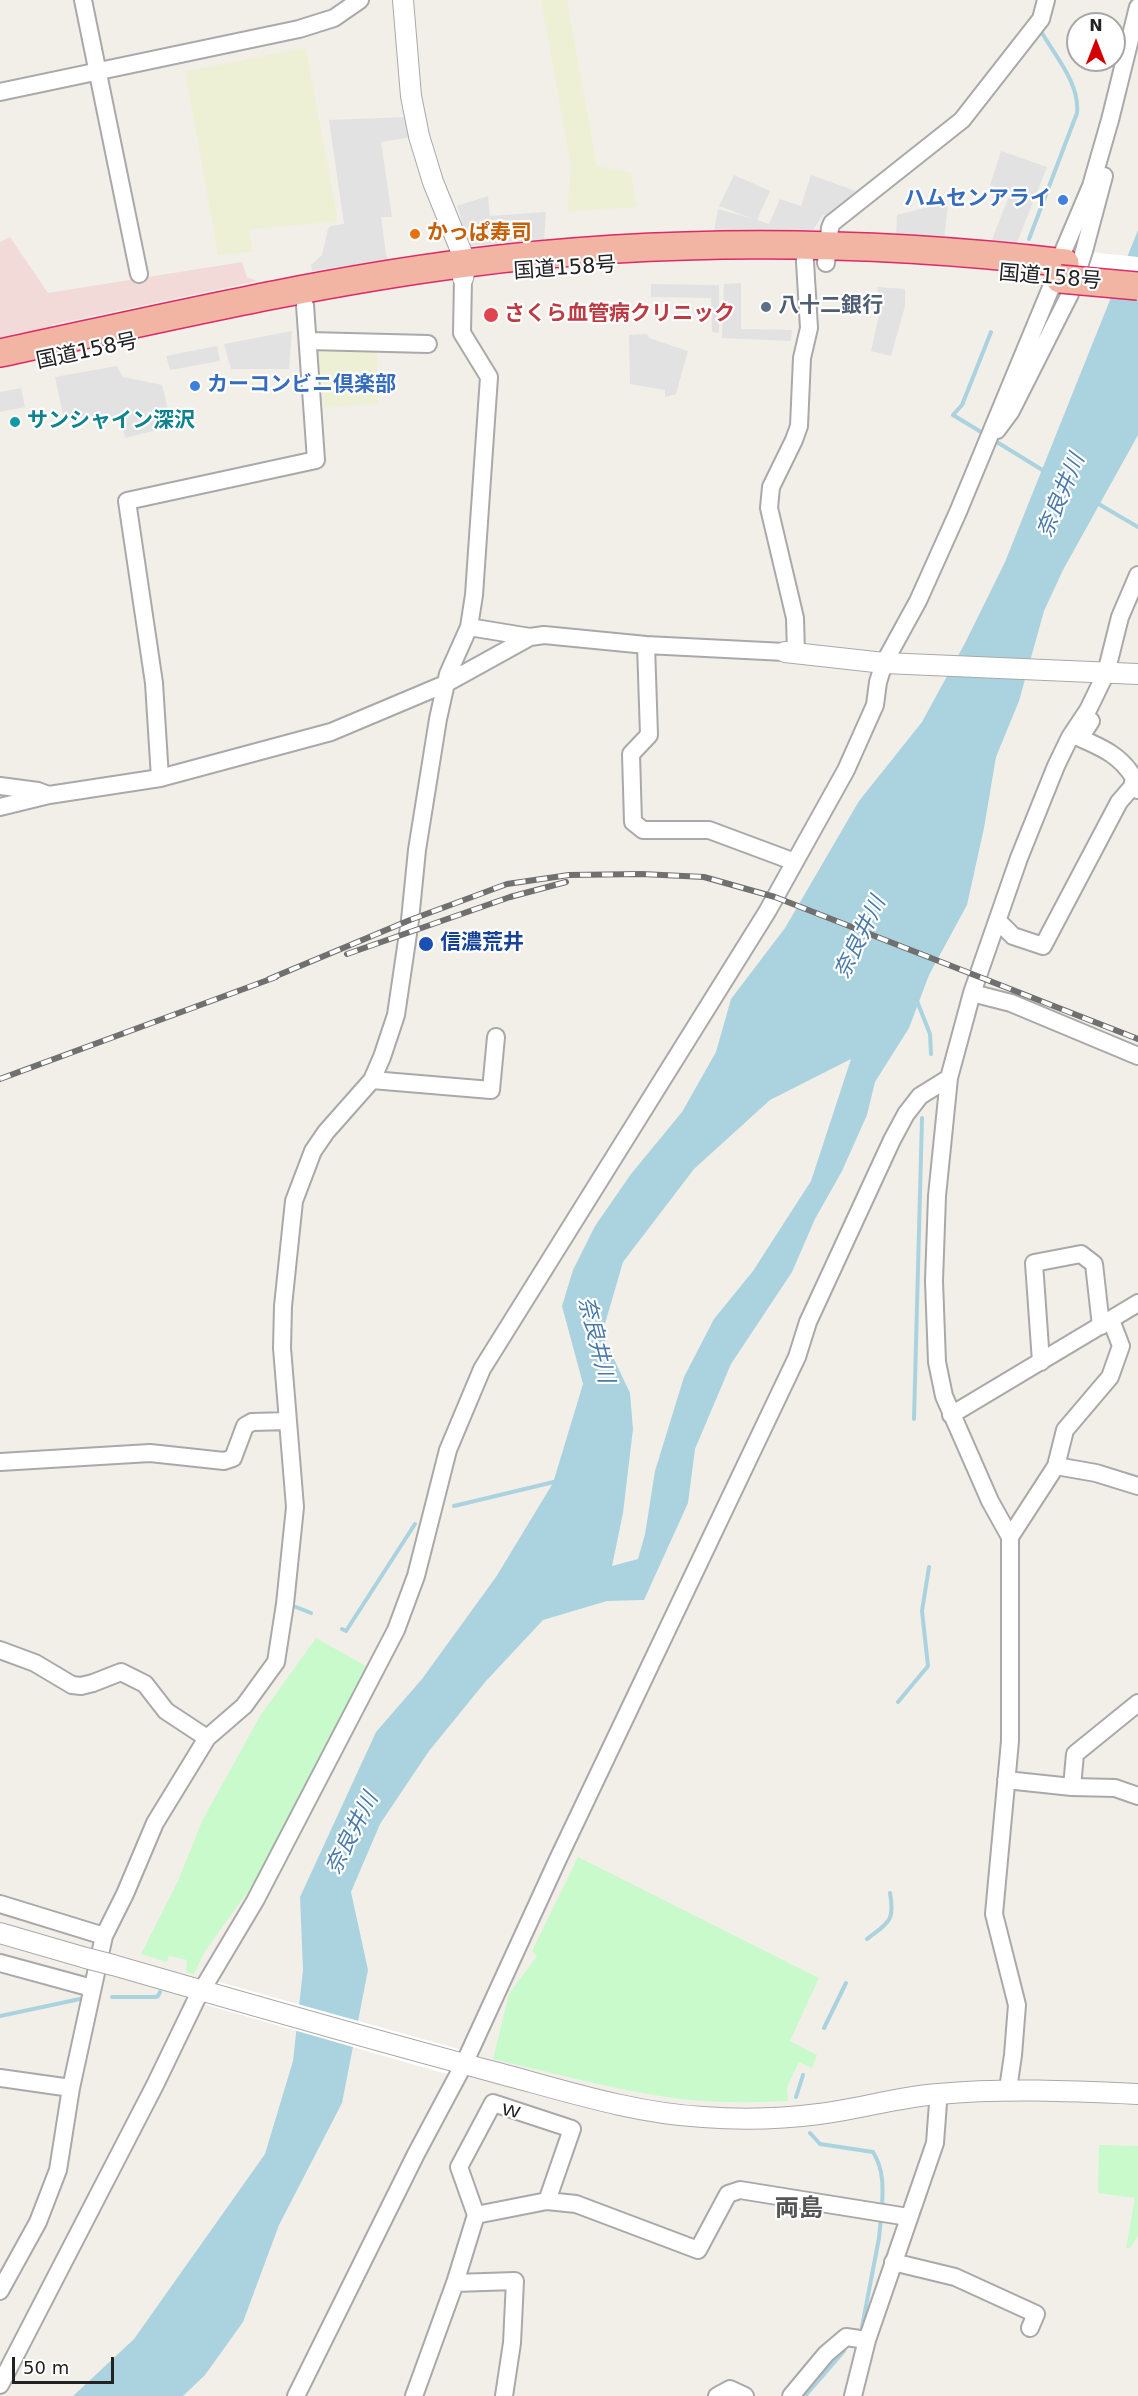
<!DOCTYPE html>
<html>
<head>
<meta charset="utf-8">
<style>
  body { margin:0 }
  #map { position:relative; width:1138px; height:2396px; overflow:hidden; background:#f2efe9; font-family:"DejaVu Sans",sans-serif }
  canvas { display:block }
  .north { position:absolute; left:1066px; top:12px; width:60px; height:60px; box-sizing:border-box; background:#fff; border:2px solid #a7a7a7; border-radius:50%; rotate:0deg; font-size:16px; font-weight:700; line-height:24px; text-align:center; color:#222 }
  .north::after { content:''; display:block; margin:auto; width:21px; height:27px; background:#d40000; clip-path:polygon(50% 0,100% 100%,50% 72%,0 100%) }
  .scale { position:absolute; left:12px; top:2357px; width:102px; height:27px; box-sizing:border-box; border:3px solid #222; border-top:0; padding-left:8px; font-size:18px; line-height:21px; white-space:nowrap; color:#222; -webkit-text-stroke:4px #fff; paint-order:stroke }
</style>
</head>
<body>
<div id="map">
<canvas width="1138" height="2396"></canvas>
<div class="north">N</div>
<div class="scale">50 m</div>
</div>
<script>
const ctx = document.querySelector('canvas').getContext('2d');
ctx.lineJoin = 'round';
function fill(path, color) { ctx.fillStyle = color; ctx.fill(path, 'evenodd'); }
function stroke(path, color, width, dash) { ctx.strokeStyle = color; ctx.lineWidth = width; ctx.lineCap = dash ? 'butt' : 'round'; ctx.setLineDash(dash || []); ctx.stroke(path); }
function drawText(font, color, halo, rows, align = 'center') {
  ctx.font = font + ' "DejaVu Sans","Noto Sans JP",sans-serif'; ctx.lineWidth = 4.5; ctx.setLineDash([]); ctx.textBaseline = 'middle'; ctx.strokeStyle = halo; ctx.fillStyle = color; for (const [text, x, y, turn = 0] of rows) {
    ctx.save(); ctx.translate(x, y); ctx.rotate((+turn || 0) * Math.PI / 180); ctx.textAlign = isNaN(turn) ? turn : align; if (halo) ctx.strokeText(text, 0, 0); ctx.fillText(text, 0, 0); ctx.restore();
  }
}
const commercial = new Path2D(`
  M10 237 48 293 242 262 247 277 257 281 51 325V328L0 340V242Z`);
const farmland = new Path2D(`
  M541 0H567L597 166 631 173 637 207 567 212 571 167Z
  M306 48 338 221 249 230 253 252 218 255 185 71Z
  M317 346 377 349 378 403 324 408Z`);
const park = new Path2D(`
  M316 1638 371 1669 254 1883 205 1951 194 1974 186 1972 187 1960 169 1956 167 1962 141 1954 178 1881 203 1819 238 1756 260 1716Z
  M578 1857 819 1978 790 2041 817 2055 812 2068 799 2062 787 2087 788 2101C746 2103 702 2103 660 2096 604 2087 549 2072 493 2059L509 1994 537 1956 532 1951Z
  M1099 2145 1138 2146V2236L1130 2248H1126L1135 2198 1098 2193Z`);
const parking = new Path2D(`
  M407 117 412 137 381 142 392 217H381L387 260 312 271 311 265 322 255 328 229 331 226 344 224 329 120Z
  M1001 151 1047 167 1016 245 991 242 1010 194 990 185Z
  M734 175 770 191 757 220 769 224 780 199 801 206 811 175 856 191 826 215H823L813 230 714 231 718 209 754 219 719 206Z
  M488 196 490 216 546 212 544 240 470 246 457 206Z
  M932 206H948L944 239 896 236 897 215Z
  M741 283V329L792 330 791 341 722 338 724 284Z
  M651 284 719 285V333L712 332 711 298 651 297Z
  M877 287 905 289V306L891 356 871 351 881 306Z
  M292 331 289 369H231L224 344Z
  M647 334 649 338 688 351 676 394 665 397V390L630 384 629 335Z
  M217 346 220 361 170 370 166 356Z
  M117 366 123 377 162 385 172 426 125 438 120 417 64 419 55 377Z
  M21 388 25 407 0 412V392Z`);
const water = new Path2D(`
  M1138 230V435L1063 570 1044 611 1019 701 996 757 984 828 967 905 929 975 909 1028 875 1082 867 1115 842 1171 815 1219 792 1272 731 1364 695 1449 688 1503 644 1600 607 1601 543 1620 486 1681 429 1751 380 1824 351 1892 368 1970 342 2103 279 2225 243 2322 205 2375 183 2396H73L134 2339 265 2154 293 2061 303 1970 300 1897 376 1732 422 1679 496 1577 553 1483 583 1384 562 1306 573 1270 595 1226 631 1174 682 1112 716 1052 731 999 785 928 859 801 922 722 965 643 1005 562ZM851 1059 811 1181 753 1271 714 1319 684 1377 655 1471 645 1534 638 1559 612 1566 623 1513 633 1429 630 1393 602 1334 623 1262 694 1169 770 1100Z`);
const pier = new Path2D(`
  M1070 250 1138 257V300L1056 293Z
  M212 1980 462 2050 450 2075 200 2003Z`);
const stream = new Path2D(`
  M1029 239 1077 113C1080 84 1056 57 1042 33
  M986 435 953 415 962 405 991 332
  M992 439 1044 471
  M1097 503 1138 527
  M917 1001 930 1034 931 1054
  M914 1419 922 1118
  M454 1506 558 1481
  M296 1607 311 1613
  M342 1629 346 1631 415 1524
  M898 1702 928 1666 922 1611 929 1567
  M867 1939C889 1922 895 1921 890 1893
  M112 1997H155L158 1996 160 1992
  M0 2016 80 1999
  M824 2028 846 1983
  M796 2097 803 2075
  M810 2133 820 2144 873 2152C884 2170 883 2187 882 2208
  M862 2327 879 2238 881 2218
  M805 2396 844 2351`);
const minor = new Path2D(`
  M83 0 139 274
  M0 92 299 29 334 18 360 0
  M826 263 830 228 832 223 962 120 1041 19 1046 0
  M309 341 428 344
  M997 430 1011 411 1070 294 1084 251 1104 176
  M469 627 530 637
  M646 645 649 735 631 754 633 822 643 830H709L795 862
  M796 653 795 618 769 508 771 487 794 440 799 426 802 358 809 328 804 245
  M1091 721 1080 738C1103 748 1121 756 1134 778L1132 787
  M160 778 154 683 127 501 316 460 305 305
  M0 786 38 791 46 794
  M0 807 49 795 160 778 331 732 445 684 530 637 544 635 646 645 785 652
  M998 921 1013 936 1043 946 1119 802 1132 787 1138 790
  M972 993 1011 1003 1138 1056
  M372 1080 491 1090 496 1037
  M1041 1362 1034 1263 1081 1254 1094 1264 1101 1326
  M951 1415 1138 1303
  M0 1462 150 1453 224 1461 233 1458 245 1426 252 1422 288 1421
  M1056 1466 1065 1430 1110 1377 1121 1346 1111 1320
  M1010 1537 1056 1466 1096 1473 1138 1486
  M0 1650 35 1663 72 1685 81 1686 93 1683 121 1672 145 1684 166 1711 207 1738
  M1006 1780 1072 1787 1115 1788 1138 1796
  M1072 1787 1075 1754 1138 1703
  M0 1904 104 1936
  M0 1963 92 1988
  M0 2078 71 2088
  M1008 2089 1013 2055 1017 2005 994 1914 1010 1741V1537L990 1501 944 1396 937 1362 934 1281 937 1196 949 1078 972 993 1019 858 1056 766 1070 737 1088 710 1106 673 1120 617 1138 575
  M476 2215 547 2201 576 2204 698 2250 728 2194 740 2190 908 2217
  M476 2215 459 2167 493 2103 572 2129 547 2201
  M893 2262 955 2277 1036 2314 1030 2328
  M455 2283 515 2281 512 2343 504 2396
  M0 2291 38 2222 58 2170 71 2088 104 1936 125 1894 155 1823 207 1738 244 1706 276 1662 285 1604 295 1507 282 1348 283 1306 294 1201 313 1151 326 1132 372 1080 382 1057 396 1015 410 920 417 850 438 719 448 674 469 627 474 595 489 377 462 333 463 278
  M0 2385 155 2085 196 2000 255 1901 396 1630 416 1576 448 1450 482 1369 767 912 846 770 875 705 878 682 884 663 918 601 958 512 1050 290 1063 252 1091 186 1110 120 1138 7
  M296 2396 416 2154 464 2064 558 1859 797 1357 808 1322 892 1140 906 1114 920 1096 949 1078
  M414 2396 455 2283 476 2215
  M717 2396 730 2389 745 2396
  M791 2396 826 2354 846 2337 867 2340
  M853 2396 867 2340 935 2143 938 2103 935 2094`);
const tertiary = new Path2D(`
  M403 0 411 96 419 136 433 182 466 263 463 278
  M785 652 884 663 1138 674
  M0 1933 86 1958
  M113 1965C241 2002 369 2039 498 2073 566 2091 633 2113 703 2117 742 2120 781 2119 819 2114 859 2109 898 2097 938 2094 1005 2088 1071 2091 1138 2094`);
const trunk = new Path2D(`
  M0 353C155 320 310 283 467 263 665 238 868 240 1065 263`);
const rail = new Path2D(`
  M347 954 510 897 566 882
  M269 979 410 920 507 884 569 875 642 874 704 877 775 897 1138 1039
  M0 1079 276 977`);
const tertiaryBridge = new Path2D(`
  M86 1958 113 1965`);
const trunkBridge = new Path2D(`
  M1060 279 1138 286`);
const markers = [
  [1063,200,6,"#3f7fe0"],
  [415,234,6,"#e8710a"],
  [766,307,6,"#5c6f8a"],
  [491,315,8,"#e0444e"],
  [195,386,6,"#3f7fe0"],
  [15,422,6,"#0f9aa8"],
  [426,944,8,"#1a4fb4"]
];
const shopNames = [
  ["ハムセンアライ",1051,200],
  ["カーコンビニ倶楽部",207,386,"left"]
];
const foodNames = [
  ["かっぱ寿司",427,234]
];
const streetNames = [
  ["国道158号",565,269,-4],
  ["国道158号",1050,278,5],
  ["国道158号",87,352,-12],
  ["ｗ",511,2111,13]
];
const serviceNames = [
  ["八十二銀行",778,307]
];
const healthNames = [
  ["さくら血管病クリニック",504,315]
];
const cultureNames = [
  ["サンシャイン深沢",27,422]
];
const transitNames = [
  ["信濃荒井",440,944]
];
const waterNames = [
  ["奈良井川",1062,496,-67],
  ["奈良井川",861,938,-64],
  ["奈良井川",595,1340,76],
  ["奈良井川",353,1834,-63]
];
const quarterNames = [
  ["両島",799,2210]
];
fill(commercial, '#f2dad9');
fill(farmland, '#eef0d5');
fill(park, '#c8facc');
fill(parking, '#e2e2e2');
fill(water, '#aad3df');
fill(pier, '#fff');
stroke(stream, '#aad3df', 4);
stroke(minor, '#a9a9a9', 20);
stroke(tertiary, '#a9a9a9', 22);
stroke(trunk, '#dc2a67', 30);
stroke(minor, '#fff', 16);
stroke(tertiary, '#fff', 20);
stroke(trunk, '#f2b4a3', 27);
stroke(rail, '#707070', 6);
stroke(rail, '#fff', 4, [11]);
stroke(tertiaryBridge, '#a9a9a9', 22, []);
stroke(trunkBridge, '#dc2a67', 30, []);
stroke(tertiaryBridge, '#fff', 20);
stroke(trunkBridge, '#f2b4a3', 27);
for (const [x, y, r, color] of markers) { const dot = new Path2D(); dot.arc(x, y, r, 0, 2 * Math.PI); ctx.fillStyle = color; ctx.fill(dot); stroke(dot, '#fff', 2); }
drawText('bold 21px', '#366cbe', '#fff', shopNames, 'right');
drawText('bold 21px', '#c56008', '#fff', foodNames, 'left');
drawText('21px', '#222', '#fff', streetNames);
drawText('bold 21px', '#4e5e75', '#fff', serviceNames, 'left');
drawText('bold 21px', '#be3a42', '#fff', healthNames, 'left');
drawText('bold 21px', '#0d838f', '#fff', cultureNames, 'left');
drawText('bold 21px', '#164399', '#fff', transitNames, 'left');
drawText('italic 22px', '#4a7aab', '#fff', waterNames);
drawText('bold 24px', '#555', '#fff', quarterNames);
</script>
</body>
</html>
